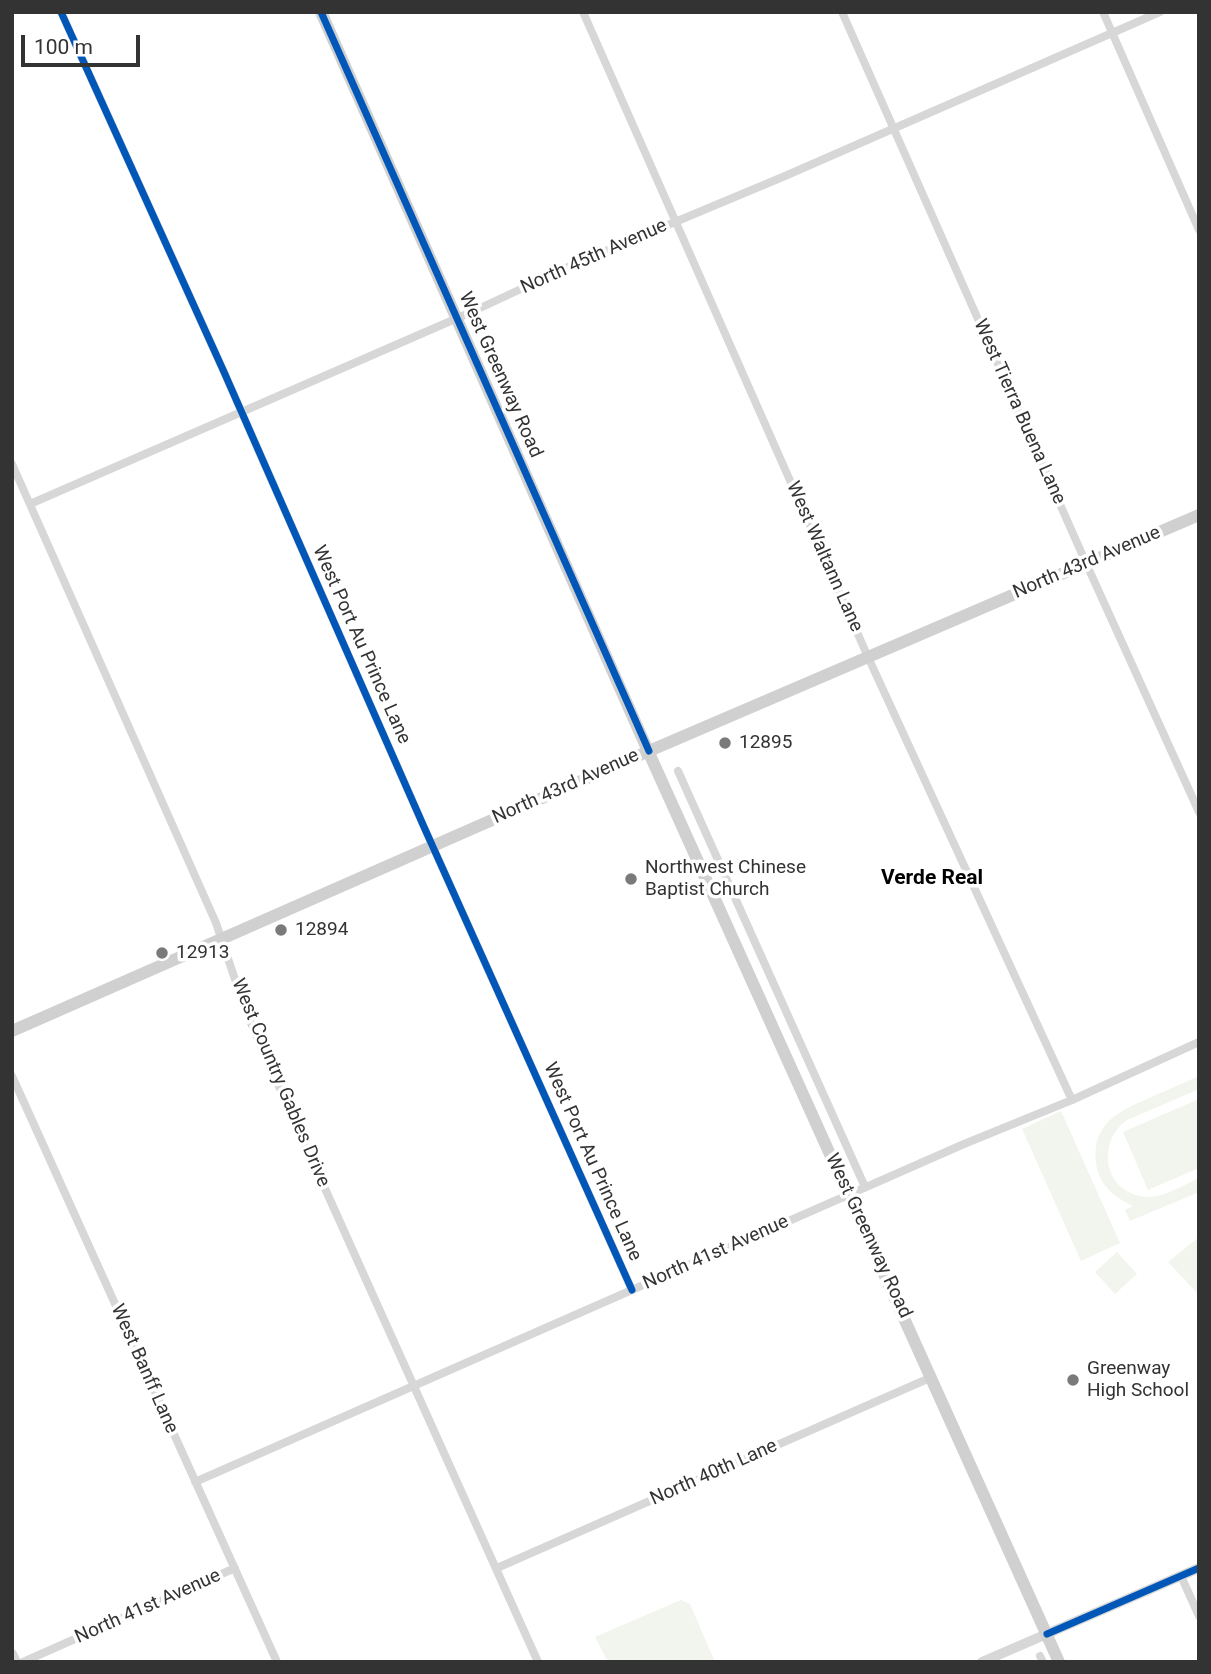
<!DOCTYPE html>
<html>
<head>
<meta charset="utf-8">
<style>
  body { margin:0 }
  #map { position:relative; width:1211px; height:1674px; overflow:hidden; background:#fff; font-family:Roboto,sans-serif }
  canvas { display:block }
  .frame { position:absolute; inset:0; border:14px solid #333; pointer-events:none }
  .scale { position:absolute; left:21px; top:35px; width:119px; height:32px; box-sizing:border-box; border:4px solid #333; border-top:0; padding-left:9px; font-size:21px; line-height:24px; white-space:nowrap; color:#333; -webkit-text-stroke:5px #fff; paint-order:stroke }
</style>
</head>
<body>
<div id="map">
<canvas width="1211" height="1674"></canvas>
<div class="frame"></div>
<div class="scale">100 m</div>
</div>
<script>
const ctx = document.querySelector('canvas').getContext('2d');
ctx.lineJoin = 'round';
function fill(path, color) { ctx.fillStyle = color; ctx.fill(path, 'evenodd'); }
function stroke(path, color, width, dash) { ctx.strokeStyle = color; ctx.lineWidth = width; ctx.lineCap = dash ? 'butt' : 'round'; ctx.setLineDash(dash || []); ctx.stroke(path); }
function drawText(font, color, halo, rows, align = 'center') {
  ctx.font = font + ' Roboto,sans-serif'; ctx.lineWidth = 7; ctx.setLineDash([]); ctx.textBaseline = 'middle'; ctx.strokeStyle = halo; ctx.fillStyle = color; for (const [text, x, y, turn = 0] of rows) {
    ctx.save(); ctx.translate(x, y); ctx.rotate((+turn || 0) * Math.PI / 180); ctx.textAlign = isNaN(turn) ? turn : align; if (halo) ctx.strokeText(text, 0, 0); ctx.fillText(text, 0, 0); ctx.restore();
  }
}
const green = new Path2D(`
  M1199 1076V1089L1127 1120C1095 1143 1104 1194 1147 1197 1164 1198 1183 1185 1199 1178V1192L1130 1221 1125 1210 1133 1206C1114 1197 1099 1185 1096 1163 1091 1121 1122 1110 1154 1096 1169 1089 1184 1083 1199 1076Z
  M1199 1099V1168L1148 1190 1123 1132Z
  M1061 1111 1120 1243 1081 1261 1022 1129Z
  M1199 1237V1295L1168 1262Z
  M1117 1252 1137 1274 1115 1294 1095 1272Z
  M681 1600 690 1604 715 1662H608L595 1637Z`);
const minor = new Path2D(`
  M61 12 224 372 424 827 632 1290
  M583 12 868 657 1072 1100
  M842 12 1086 563 1199 812
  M1103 12 1199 230
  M12 464 216 923 243 1003 255 1033 538 1662
  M30 504 476 310 570 266 785 176 1160 12
  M678 771 865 1187
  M12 1076 277 1662
  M195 1482 964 1144 1072 1100 1199 1042
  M497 1568 932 1377
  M1181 1576 1199 1616
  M1040 1656 1043 1662
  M23 1662 235 1568`);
const tertiary = new Path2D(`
  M12 1654 16 1662
  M982 1662 1199 1568`);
const secondary = new Path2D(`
  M321 12 640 733 1059 1662
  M12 1031 649 751 1199 515`);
const cycleway = new Path2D(`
  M61 12 224 372 424 827 632 1290
  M321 12 649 751
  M1047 1634 1199 1568`);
const markers = [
  [725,743,7,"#7a7a7a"],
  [631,879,7,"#7a7a7a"],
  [281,930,7,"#7a7a7a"],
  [162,953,7,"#7a7a7a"],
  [1073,1380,7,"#7a7a7a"]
];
const streetNames = [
  ["North 45th Avenue",594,257,-24],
  ["West Greenway Road",500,375,66],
  ["West Tierra Buena Lane",1019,412,66],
  ["West Waltann Lane",824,557,66],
  ["North 43rd Avenue",1087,563,-23],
  ["West Port Au Prince Lane",361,645,66],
  ["North 43rd Avenue",566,787,-24],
  ["West Country Gables Drive",280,1083,67],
  ["West Port Au Prince Lane",592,1162,66],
  ["West Greenway Road",868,1236,65],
  ["North 41st Avenue",716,1253,-24],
  ["West Banff Lane",144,1369,66],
  ["North 40th Lane",714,1473,-24],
  ["North 41st Avenue",148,1607,-24]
];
const poiNames = [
  ["12895",739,743],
  ["Northwest Chinese",645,868],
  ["Baptist Church",645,890],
  ["12894",295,930],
  ["12913",176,953],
  ["Greenway",1087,1369],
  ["High School",1087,1391]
];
const neighbourhoodNames = [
  ["Verde Real",932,879]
];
fill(green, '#f1f5ed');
stroke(minor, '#d7d7d7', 8);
stroke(tertiary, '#d7d7d7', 10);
stroke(secondary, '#d0d0d0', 12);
stroke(cycleway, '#0057b8', 7);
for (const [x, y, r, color] of markers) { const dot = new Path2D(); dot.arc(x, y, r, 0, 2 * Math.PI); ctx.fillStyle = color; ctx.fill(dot); stroke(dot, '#fff', 2.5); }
drawText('19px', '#333', '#fff', streetNames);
drawText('19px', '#333', '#fff', poiNames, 'left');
drawText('bold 21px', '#000', '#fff', neighbourhoodNames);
</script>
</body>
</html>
